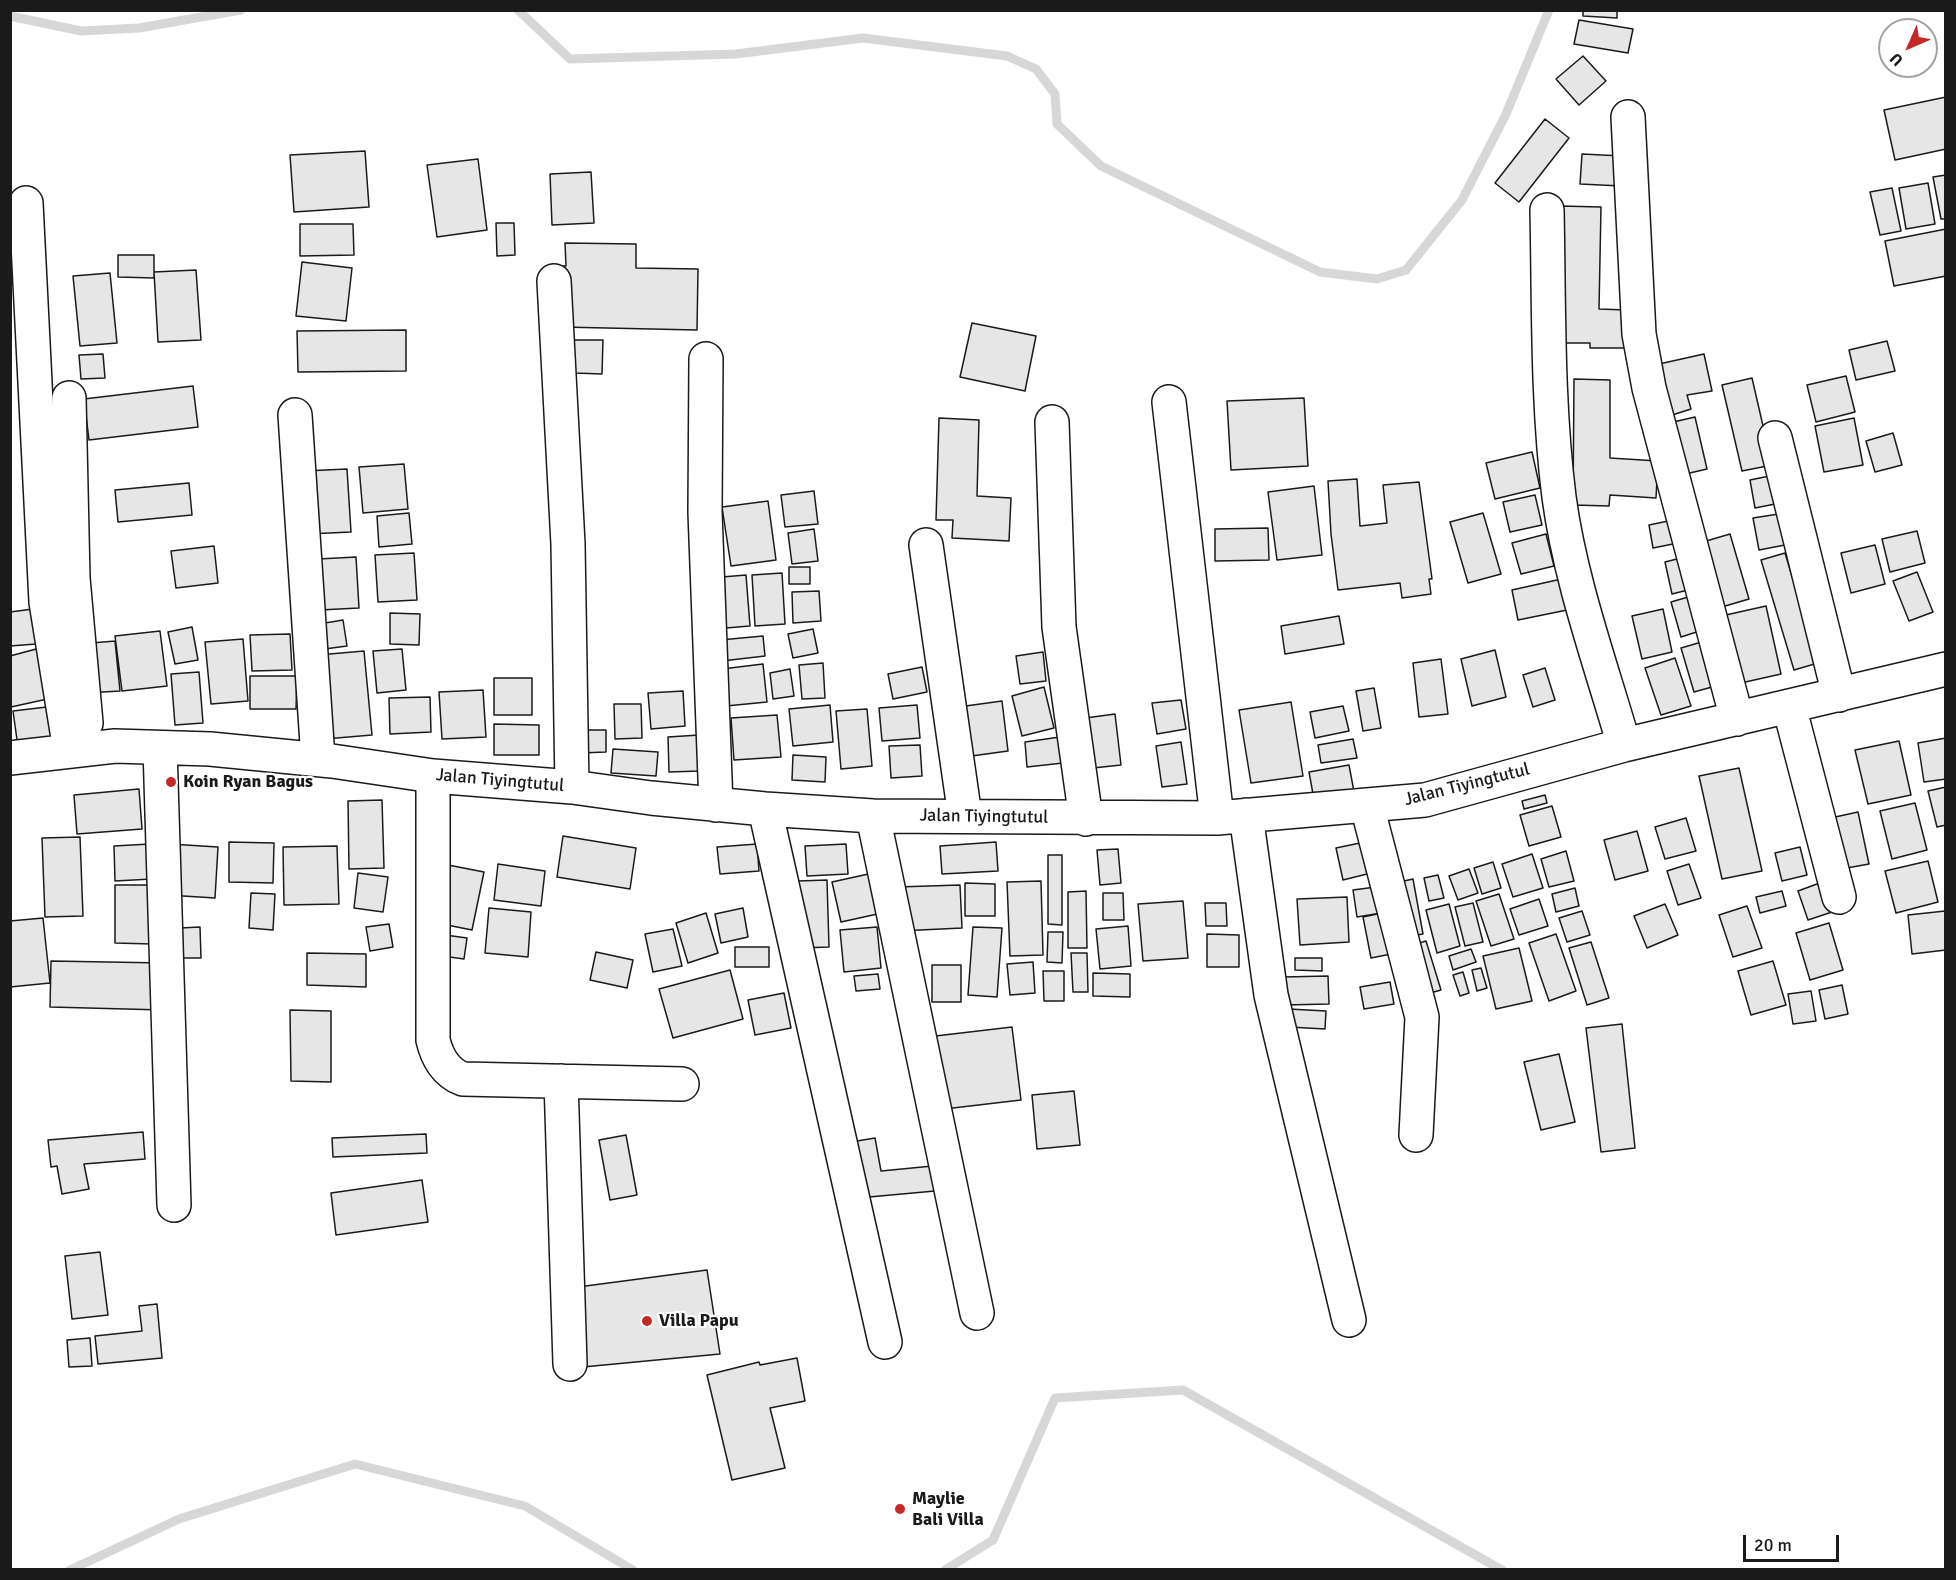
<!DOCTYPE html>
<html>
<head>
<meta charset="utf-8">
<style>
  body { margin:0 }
  #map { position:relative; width:1956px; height:1580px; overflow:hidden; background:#fff; font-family:Signika,sans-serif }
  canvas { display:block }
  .frame { position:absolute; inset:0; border:12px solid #1a1a1a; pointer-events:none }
  .north { position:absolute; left:1878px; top:18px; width:60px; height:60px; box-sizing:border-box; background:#fff; border:2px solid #a3a3a3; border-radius:50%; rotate:225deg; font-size:16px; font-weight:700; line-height:24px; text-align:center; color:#1a1a1a }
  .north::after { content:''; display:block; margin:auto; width:21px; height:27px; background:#c62828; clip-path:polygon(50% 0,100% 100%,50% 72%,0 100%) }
  .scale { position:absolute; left:1743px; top:1535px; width:96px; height:27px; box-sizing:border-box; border:3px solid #1a1a1a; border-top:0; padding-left:8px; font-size:18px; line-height:21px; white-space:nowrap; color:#1a1a1a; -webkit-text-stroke:4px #fff; paint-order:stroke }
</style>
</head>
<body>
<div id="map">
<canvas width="1956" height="1580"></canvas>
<div class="frame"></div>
<div class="north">U</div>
<div class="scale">20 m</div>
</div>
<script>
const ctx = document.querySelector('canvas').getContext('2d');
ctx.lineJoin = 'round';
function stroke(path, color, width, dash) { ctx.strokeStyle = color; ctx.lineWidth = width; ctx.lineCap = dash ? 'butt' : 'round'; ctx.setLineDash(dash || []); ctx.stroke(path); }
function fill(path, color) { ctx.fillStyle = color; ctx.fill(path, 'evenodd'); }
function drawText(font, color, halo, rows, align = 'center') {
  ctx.font = font + ' Signika,sans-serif'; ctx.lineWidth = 4.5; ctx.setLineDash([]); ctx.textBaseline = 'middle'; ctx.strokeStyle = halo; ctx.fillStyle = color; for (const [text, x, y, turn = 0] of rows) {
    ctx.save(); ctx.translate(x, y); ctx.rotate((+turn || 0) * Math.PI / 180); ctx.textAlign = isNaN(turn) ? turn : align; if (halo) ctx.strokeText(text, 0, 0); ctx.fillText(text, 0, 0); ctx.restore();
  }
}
const stream = new Path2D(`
  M518 10 570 59 736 54 863 38 1007 56 1036 69 1055 94 1057 124 1101 166 1320 272 1377 279 1406 270 1462 200 1506 114 1549 10
  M10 16 81 31 139 28 241 10
  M70 1570 179 1519 355 1464 525 1506 633 1570
  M945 1570 993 1540 1055 1398 1183 1390 1502 1570`);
const building = new Path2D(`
  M1583 10H1617V18L1583 16Z
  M1579 20 1633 29 1628 53 1574 44Z
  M1583 56 1606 81 1579 105 1556 79Z
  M1946 97V149L1895 160 1884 110Z
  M1545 119 1569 138 1519 202 1495 183Z
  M365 151 369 207 294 212 290 155Z
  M1582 154 1622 156 1621 186 1580 184Z
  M478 159 487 230 437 237 427 165Z
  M591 172 594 223 552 225 550 174Z
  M1946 175V219H1941L1933 177Z
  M1928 183 1935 224 1906 229 1899 188Z
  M1892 188 1901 231 1880 235 1870 192Z
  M1561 206 1601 207 1599 309 1626 310 1627 348H1590V343H1558Z
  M496 223H514L515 255 497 256Z
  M300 224H353L354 255 300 256Z
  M1946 229V276L1894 286 1885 241Z
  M565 243 636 244V268L698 269 697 330 561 327 562 266H566Z
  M118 255H154V278L118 277Z
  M302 262 352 268 346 321 296 316Z
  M196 270 201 340 158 342 154 272Z
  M110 273 117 343 80 346 73 276Z
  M972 323 1036 336 1025 391 960 377Z
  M406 330V371L298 372 297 331Z
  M574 340H603L602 374 574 373Z
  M1887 341 1895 371 1856 380 1849 350Z
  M103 354 105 378 81 379 79 355Z
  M1704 354 1712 391 1687 395 1691 409 1666 417 1650 366Z
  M1846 376 1855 412 1816 422 1807 385Z
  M1752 378 1772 465 1742 471 1722 385Z
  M1574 379 1610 380V458L1658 461 1656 498 1610 495 1609 506 1573 505Z
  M193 386 198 427 89 440 84 399Z
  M1304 398 1308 466 1231 470 1227 401Z
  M1695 417 1707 469 1681 475 1669 423Z
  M939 418 979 420 977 496 1011 498 1009 541 952 538 953 520H936Z
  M1854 418 1863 465 1824 472 1815 426Z
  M1893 433 1902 465 1875 472 1866 441Z
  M1532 452 1540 488 1495 499 1486 463Z
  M404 464 408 509 363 513 359 467Z
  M347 469 351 532 308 534 304 471Z
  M1779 474 1785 502 1755 508 1750 480Z
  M1357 479 1360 526 1387 523 1383 485 1419 482 1432 579H1429L1431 594 1402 598 1400 583 1338 590 1331 534 1328 481Z
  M189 483 192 515 118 522 115 490Z
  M1314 486 1322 555 1277 560 1268 492Z
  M814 491 818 524 785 527 781 495Z
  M1535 495 1542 525 1510 532 1503 502Z
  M768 501 776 560 731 566 722 507Z
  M409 513 412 544 379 547 377 516Z
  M1483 513 1501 574 1468 583 1450 522Z
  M1785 513 1790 544 1759 550 1753 518Z
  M1673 520 1678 543 1653 548 1649 525Z
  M1268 528 1269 560 1215 561V529Z
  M814 529 818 561 792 564 788 533Z
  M1917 531 1925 563 1890 572 1882 539Z
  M1546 534 1554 566 1521 574 1512 543Z
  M1730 534 1749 599 1715 609 1696 544Z
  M1875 545 1885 584 1851 593 1841 553Z
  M214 546 218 583 176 588 171 551Z
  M414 553 417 600 378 602 375 555Z
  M1785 553 1818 663 1794 670 1761 560Z
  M356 557 359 608 320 610 318 559Z
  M1685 557 1692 589 1672 594 1665 562Z
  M789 567H810V584H789Z
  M1917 572 1933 612 1909 621 1893 581Z
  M782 573 785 624 755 626 752 575Z
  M746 575 750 626 714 629 710 578Z
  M1566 578 1572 609 1518 620 1512 590Z
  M819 591 821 621 793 623 792 592Z
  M1695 595 1706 629 1681 637 1671 602Z
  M1766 606 1781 674 1732 685 1717 617Z
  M33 609 36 644 10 646V612Z
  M1663 609 1672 652 1642 659 1632 616Z
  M390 613 420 614 419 645 390 644Z
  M1339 616 1344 644 1285 654 1281 626Z
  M343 620 347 646 317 650 313 625Z
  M192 627 198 660 175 664 168 632Z
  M813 629 818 653 793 658 788 634Z
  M160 631 167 686 122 691 115 636Z
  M290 634 292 670 252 671 250 635Z
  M763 636 765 656 722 661 720 640Z
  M243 639 248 701 211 704 205 642Z
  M115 641 120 691 85 693 80 644Z
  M1705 641 1719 685 1694 692 1681 648Z
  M40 648 52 698 11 707 10 656Z
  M402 649 406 690 377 693 373 651Z
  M1495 650 1506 697 1472 706 1461 659Z
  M364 651 372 735 325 739 318 655Z
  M1043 652 1046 681 1020 684 1016 656Z
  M1675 658 1691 706 1661 715 1645 668Z
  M1441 659 1448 714 1419 717 1413 663Z
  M823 663 825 698 802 699 799 665Z
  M763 664 767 702 726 706 722 669Z
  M922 667 927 692 893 699 888 674Z
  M1545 668 1555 700 1533 707 1523 675Z
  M790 669 794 696 773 699 770 673Z
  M199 672 203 723 175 725 171 674Z
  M250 676H297L296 709H250Z
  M494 678H532V715H494Z
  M1044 687 1054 728 1022 736 1012 696Z
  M1374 688 1381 728 1363 731 1356 691Z
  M483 690 486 737 442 739 439 692Z
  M683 691 685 726 651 729 648 693Z
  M430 697 431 732 390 734 389 698Z
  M1181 700 1186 729 1157 734 1152 703Z
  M1002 701 1008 751 957 758 951 708Z
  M1291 702 1303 776 1251 783 1239 710Z
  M614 704H641L642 738 615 739Z
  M830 705 833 742 793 746 789 709Z
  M917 705 920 738 882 741 879 708Z
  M55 706 60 742 18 747 13 711Z
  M1343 706 1349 731 1315 738 1310 712Z
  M867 709 872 766 841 769 836 711Z
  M1115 714 1121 765 1084 769 1078 719Z
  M777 715 781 757 734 760 731 718Z
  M494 724 539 725V755H494Z
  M580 730H606V752L581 753Z
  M699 735 700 771 669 772 668 737Z
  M1060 737 1063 763 1027 767 1025 742Z
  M1946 738V779L1924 782 1918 743Z
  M1353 739 1357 758 1321 763 1318 745Z
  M1899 741 1911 795 1868 804 1855 750Z
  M1181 742 1187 784 1162 787 1156 746Z
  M920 745 922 776 891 778 889 746Z
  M613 749 658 752 656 776 611 773Z
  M793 755 826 757 825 782 792 780Z
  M1349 765 1355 797 1315 805 1309 772Z
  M1739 768 1762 871 1722 879 1699 776Z
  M1946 787V825L1937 827 1928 791Z
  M139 789 142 829 77 834 74 795Z
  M1545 795 1547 803 1524 809 1522 801Z
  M382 800 384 868 349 869 348 801Z
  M1915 803 1927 850 1892 859 1880 811Z
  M1552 806 1561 837 1529 846 1520 815Z
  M1858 812 1869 864 1836 870 1826 819Z
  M1686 818 1696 851 1665 859 1655 827Z
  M1637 831 1648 871 1615 880 1604 840Z
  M563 836 636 848 630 889 557 877Z
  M80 837 83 916 45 917 42 838Z
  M229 842 274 843 273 883 229 882Z
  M996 842 998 871 942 874 940 846Z
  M1360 843 1367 874 1343 880 1336 848Z
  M150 844 152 879 115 881 114 846Z
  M170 844 218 847 215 898 167 895Z
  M757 844 759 871 720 874 717 847Z
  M846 844 848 874 807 876 805 846Z
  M337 846 339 904 284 905 283 847Z
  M1800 847 1807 875 1782 881 1775 853Z
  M1118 849 1121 883 1100 885 1097 850Z
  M1566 851 1574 881 1549 887 1541 859Z
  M1532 854 1543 888 1513 897 1502 864Z
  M1048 855H1062V925L1048 924Z
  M1928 861 1938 902 1896 913 1885 871Z
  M1493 862 1501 888 1482 894 1474 868Z
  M498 864 545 871 541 906 494 900Z
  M1689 864 1701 898 1678 905 1667 871Z
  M448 865 484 872 472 930 437 923Z
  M1469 869 1478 893 1458 900 1449 876Z
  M358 873 388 877 383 912 354 908Z
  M873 873 882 913 841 922 832 882Z
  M1438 875 1444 898 1429 901 1424 878Z
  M1413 879 1423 934 1405 937 1395 883Z
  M827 880 829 947 801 948 798 881Z
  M1041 881 1043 955 1010 956 1007 882Z
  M1825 881 1835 911 1808 920 1798 891Z
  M965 883 995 884V916H965Z
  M115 885H152V944L115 943Z
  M960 885 962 928 899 931 897 887Z
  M1383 886 1387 912 1357 917 1353 890Z
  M1575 888 1579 906 1556 912 1552 894Z
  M1086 891 1087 948H1068V892Z
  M1782 891 1786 906 1760 913 1756 897Z
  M251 893 275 894 273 930 249 928Z
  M1103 893H1123L1124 920H1103Z
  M1499 894 1514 939 1491 946 1476 901Z
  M1347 897 1349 942 1300 945 1297 899Z
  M1539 899 1548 926 1519 935 1510 909Z
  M1183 901 1188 958 1143 961 1138 904Z
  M1205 903H1226L1227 926H1206Z
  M1473 903 1483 942 1465 946 1455 907Z
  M1449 904 1460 946 1437 953 1426 910Z
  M1665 904 1678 935 1647 948 1634 916Z
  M1747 906 1762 948 1733 957 1719 915Z
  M489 908 531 912 528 957 485 953Z
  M743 908 748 937 721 943 715 914Z
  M1582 911 1590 935 1567 942 1559 918Z
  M1945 911 1946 950 1912 954 1908 915Z
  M1387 912 1396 953 1371 958 1363 917Z
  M706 913 718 953 688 963 676 923Z
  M43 918 50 983 10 987V921Z
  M1829 923 1843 970 1810 980 1796 933Z
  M389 924 393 947 370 951 366 927Z
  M1128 926 1131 966 1100 969 1096 929Z
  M200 927 201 958H181L180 928Z
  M877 927 881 968 844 972 840 930Z
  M973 927 1002 928 997 997 968 995Z
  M673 929 682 966 653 972 645 934Z
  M1048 932H1063L1062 963 1047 962Z
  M438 934 467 938 464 959 435 955Z
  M1207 934 1239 935V967H1207Z
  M1556 934 1576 991 1549 1001 1529 943Z
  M1426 941 1441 990 1423 995 1409 946Z
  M1591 942 1609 998 1587 1005 1569 948Z
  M735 947H769V967H735Z
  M1519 948 1532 1001 1496 1009 1483 956Z
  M1471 949 1476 962 1453 970 1449 956Z
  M596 952 633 960 627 988 590 980Z
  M307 953 366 954V987L307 985Z
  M1071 953H1087L1088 992H1073Z
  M1295 958H1322V971L1295 970Z
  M51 961 164 963 163 1010 50 1007Z
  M1773 961 1786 1005 1751 1015 1738 971Z
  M1033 962 1035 993 1010 995 1007 964Z
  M932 965H961V1002H932Z
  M1481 968 1487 988 1477 991 1472 970Z
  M730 970 743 1019 673 1038 659 989Z
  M1043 971H1064V1001H1044Z
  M1463 972 1469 993 1460 996 1453 975Z
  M1093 973 1130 974V997L1093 996Z
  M878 974 880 989 856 991 854 976Z
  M1328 976 1329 1004 1284 1005 1283 977Z
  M1390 982 1394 1004 1364 1009 1360 987Z
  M1842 985 1848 1014 1825 1019 1819 990Z
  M1811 991 1816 1021 1793 1024 1788 994Z
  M784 993 791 1028 755 1035 748 1000Z
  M1289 1009 1326 1011 1325 1029 1289 1027Z
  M290 1010 331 1011V1082L291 1081Z
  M1622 1024 1635 1148 1601 1152 1586 1028Z
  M1012 1027 1021 1100 936 1110 927 1037Z
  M1559 1054 1575 1122 1541 1130 1524 1062Z
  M1074 1091 1080 1145 1037 1149 1032 1095Z
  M143 1132 145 1159 84 1164 89 1189 62 1194 57 1166 51 1167 48 1140Z
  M426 1134 427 1153 333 1157 332 1138Z
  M626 1135 637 1195 610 1200 599 1140Z
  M875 1138 881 1171 943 1165 946 1190 858 1198 845 1143Z
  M422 1180 428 1222 336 1235 331 1193Z
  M100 1252 108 1315 72 1319 65 1256Z
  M707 1270 720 1354 583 1367 578 1287Z
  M157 1304 162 1358 98 1364 95 1336 142 1331 139 1306Z
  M90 1338 92 1366 69 1367 67 1340Z
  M797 1358 805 1401 770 1408 785 1468 732 1480 707 1375 759 1362 760 1365Z`);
const minor = new Path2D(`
  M1628 117 1639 334 1649 388 1737 719
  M26 203 46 602 70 750
  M1547 210C1549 306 1547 402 1559 497 1570 580 1601 665 1624 745
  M554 281 568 544 572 787
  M706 359 705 512 716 805
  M69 398 73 578 86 723
  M1169 402 1217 818
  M295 415 318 759
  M1052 422 1059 627 1086 819
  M1775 438 1839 695
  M926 545 965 816
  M1789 706 1839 897
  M160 748 174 1205
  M10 758 115 746 210 749 332 761 433 776 572 787 651 798 765 809 873 816 1217 818 1425 800 1624 745 1946 669
  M433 776V1040C437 1057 446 1073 463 1079L682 1084
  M1367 806 1422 1017 1416 1135
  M765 809 885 1342
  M1246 815 1271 995 1349 1320
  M873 816 977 1313
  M561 1081 570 1364`);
const markers = [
  [171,782,6,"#c62828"],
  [647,1321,6,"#c62828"],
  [900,1509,6,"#c62828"]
];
const streetNames = [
  ["Jalan Tiyingtutul",500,781,5],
  ["Jalan Tiyingtutul",1467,785,-14],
  ["Jalan Tiyingtutul",984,817,1]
];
const poiNames = [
  ["Koin Ryan Bagus",183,782],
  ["Villa Papu",659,1321],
  ["Maylie",912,1499],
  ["Bali Villa",912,1520]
];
stroke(stream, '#d7d7d7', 9);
fill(building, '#e6e6e6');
stroke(building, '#1a1a1a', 1.5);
stroke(minor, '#1a1a1a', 36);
stroke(minor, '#fff', 33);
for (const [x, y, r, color] of markers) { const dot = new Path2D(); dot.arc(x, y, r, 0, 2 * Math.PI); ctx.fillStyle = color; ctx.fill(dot); stroke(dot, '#fff', 2); }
drawText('18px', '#1a1a1a', '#fff', streetNames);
drawText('bold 18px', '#1a1a1a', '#fff', poiNames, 'left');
</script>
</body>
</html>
